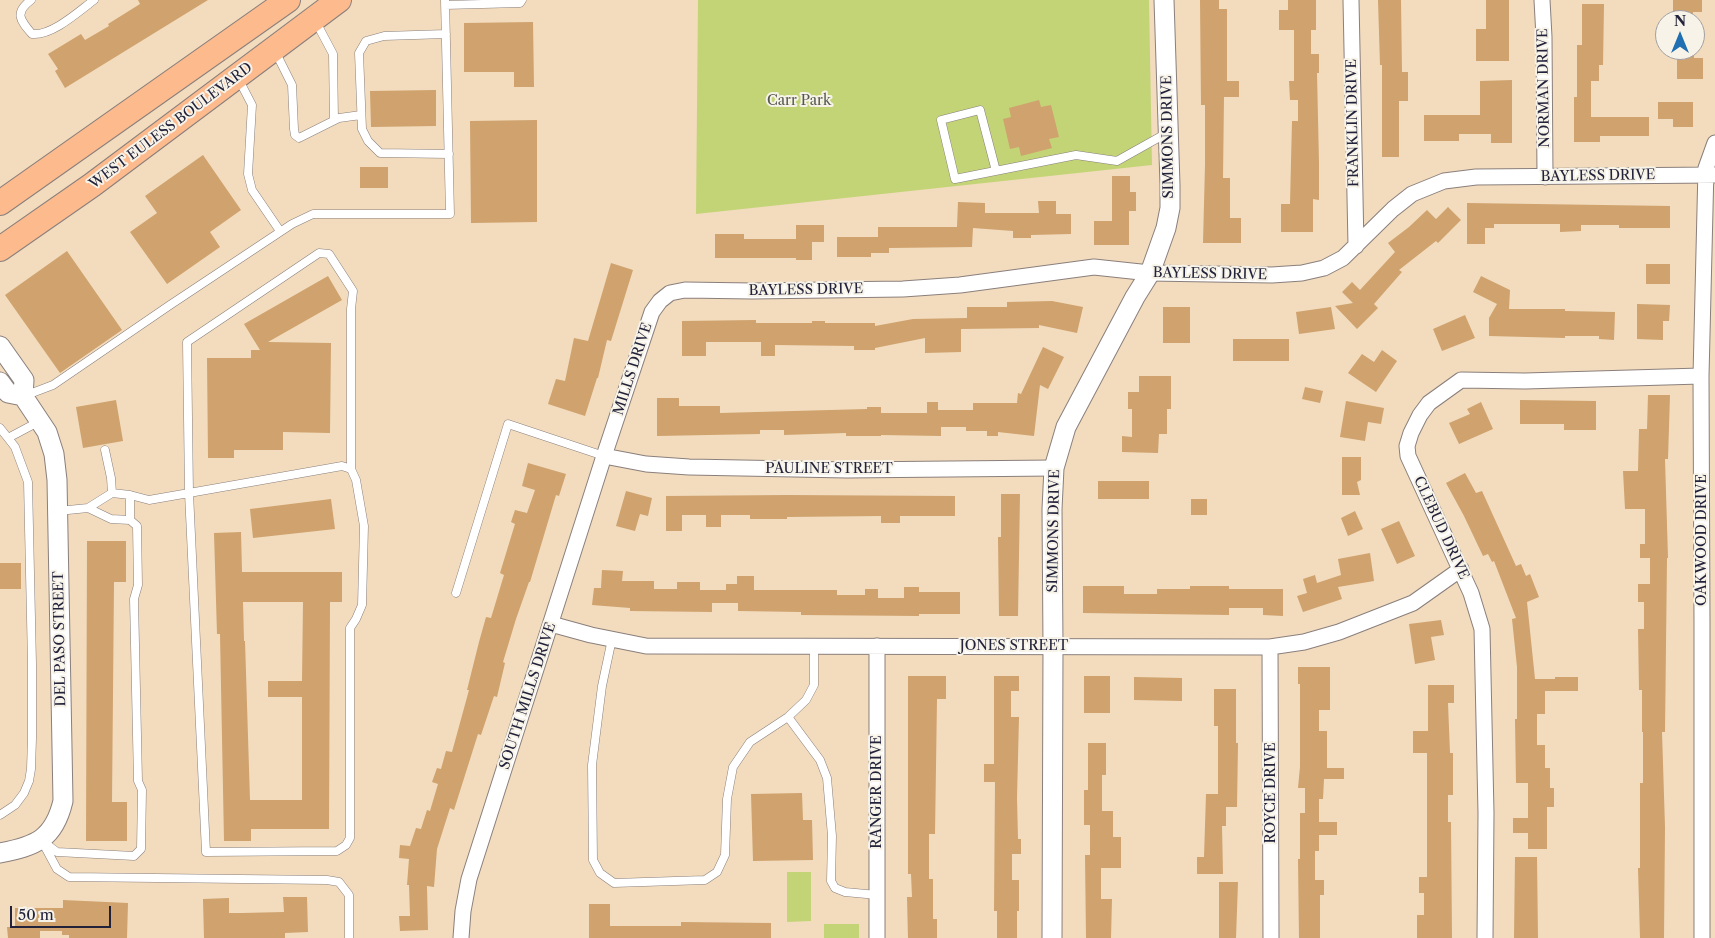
<!DOCTYPE html>
<html>
<head>
<meta charset="utf-8">
<style>
  body { margin:0 }
  #map { position:relative; width:1715px; height:938px; overflow:hidden; background:#f2dcbd; font-family:"Libre Caslon Text",serif }
  canvas { display:block }
  .north { position:absolute; left:1655px; top:10px; width:50px; height:50px; box-sizing:border-box; background:#f7f3e8; border:1px solid #a29fa3; border-radius:50%; rotate:0deg; font-size:14px; font-weight:700; line-height:20px; text-align:center; color:#22223b }
  .north::after { content:''; display:block; margin:auto; width:18px; height:22px; background:#1f6fb2; clip-path:polygon(50% 0,100% 100%,50% 72%,0 100%) }
  .scale { position:absolute; left:10px; top:906px; width:101px; height:22px; box-sizing:border-box; border:2px solid #22223b; border-top:0; padding-left:6px; font-size:15px; line-height:18px; white-space:nowrap; color:#22223b; -webkit-text-stroke:4px #f7f3e8; paint-order:stroke }
</style>
</head>
<body>
<div id="map">
<canvas width="1715" height="938"></canvas>
<div class="north">N</div>
<div class="scale">50 m</div>
</div>
<script>
const ctx = document.querySelector('canvas').getContext('2d');
ctx.lineJoin = 'round';
function fill(path, color) { ctx.fillStyle = color; ctx.fill(path, 'evenodd'); }
function stroke(path, color, width, dash) { ctx.strokeStyle = color; ctx.lineWidth = width; ctx.lineCap = dash ? 'butt' : 'round'; ctx.setLineDash(dash || []); ctx.stroke(path); }
function drawText(font, color, halo, rows, align = 'center') {
  ctx.font = font + ' "Libre Caslon Text",serif'; ctx.lineWidth = 4; ctx.setLineDash([]); ctx.textBaseline = 'middle'; ctx.strokeStyle = halo; ctx.fillStyle = color; for (const [text, x, y, turn = 0] of rows) {
    ctx.save(); ctx.translate(x, y); ctx.rotate((+turn || 0) * Math.PI / 180); ctx.textAlign = isNaN(turn) ? turn : align; if (halo) ctx.strokeText(text, 0, 0); ctx.fillText(text, 0, 0); ctx.restore();
  }
}
const green = new Path2D(`
  M698 0H1149L1152 165 696 214Z
  M787 872H811V921L787 922Z
  M824 924H859V938H824Z`);
const building = new Path2D(`
  M138 0H208L65 88 55 71 58 69 48 54 81 34 85 40 109 26 108 24 140 4Z
  M1200 0H1219V9H1227V81H1239V97H1224L1223 178H1230V218H1241V243H1203L1205 165V105H1201Z
  M1288 0H1316V30H1311V54H1319V73H1317L1319 163V200L1313 199V232H1281V204H1290L1292 121H1298V100H1290L1289 81H1294V30H1279V10H1288Z
  M1378 0H1401L1402 72H1408V101H1399V157H1382V65H1380Z
  M1486 0H1509V61H1476V29H1486Z
  M1673 0H1702V12H1693V20H1673Z
  M1582 4H1604L1603 65H1599V81H1591V117H1649V136H1600V142H1574V97H1577V45H1582Z
  M533 22 534 87H514V72H464V23Z
  M1677 50H1694V58H1703V79H1677Z
  M1512 80V143H1491V134H1459V141H1424V115H1480V81Z
  M436 90V126L371 127 370 91Z
  M1039 100 1041 107 1051 105 1059 137 1049 139 1052 148 1021 156 1019 147 1010 149 1003 119 1011 117 1009 108Z
  M1658 102H1693V127H1673V119H1658Z
  M537 120V222L471 223 470 121Z
  M203 155 241 210 210 232 220 247 167 284 130 232 157 213 145 196Z
  M360 167H388V188H360Z
  M1112 176H1130V192H1136V211H1129V245H1094V221H1112Z
  M1038 201H1056V214H1071V234L1031 235V238H1013V231L973 228 972 247 889 248V253H871V257H837V237H878V227H957L958 202 985 203V213H1039Z
  M1467 203 1670 206V228H1619V225H1581V231L1560 232V224H1494V228H1485V244H1467Z
  M1448 207 1461 220 1438 243 1436 241 1399 270 1402 272 1374 304 1378 308 1357 329 1335 306 1353 303 1342 292 1352 282 1360 290 1395 252 1388 243 1409 227 1427 210 1436 219Z
  M796 225H824V242H812V260H796V258H715V234H744V239H796Z
  M67 251 122 330 60 373 5 295Z
  M611 263 633 270 611 341 607 340 598 378H597L585 416 548 404 556 379 565 381 574 338 588 341Z
  M1646 264H1670V284H1646Z
  M328 276 342 300 268 342 331 343 330 433 283 432V450H234V458H208L207 358H251V350H260L244 324Z
  M1481 276 1510 290 1509 309H1565V311L1615 312 1614 340 1599 339V336H1565V338L1489 336V318L1497 304 1473 292Z
  M1052 301 1083 307 1077 333 1039 325V328L961 329V352L925 353V338L875 348V350H854V346L775 345V356H761V342H706V356H682V321L756 320V323H812V321H825V323H875V326L913 319 967 318V307H1007V302Z
  M1637 304 1670 305 1669 321H1663V340L1637 339Z
  M1163 307H1190V343H1163Z
  M1331 307 1335 329 1299 334 1296 312Z
  M1465 315 1475 338 1442 351 1433 329Z
  M1233 339H1289V361H1233Z
  M1043 347 1064 357 1048 389 1040 385 1034 436 998 432V436H987V431H966V427H941V436L881 435V436H846V433L784 435V430H760V434L657 436V398H679V406H720V413L867 409V407H881V413H927V402H938V410H973V403H1017L1018 393 1021 394Z
  M1382 350 1397 361 1376 392 1348 373 1362 354 1374 362Z
  M1139 376H1171V409H1167V434H1159L1158 453 1122 452V436L1132 437V409H1128V392H1139Z
  M1305 387 1323 391 1320 403 1302 399Z
  M1648 395H1670L1668 459H1665L1668 558H1667L1665 732H1662L1665 827 1664 938H1640L1638 868H1640V783H1643V732H1642V690H1639L1638 629H1644V602H1638V584H1650V558H1640V544H1645V509H1625L1623 471H1638L1639 429H1647Z
  M116 400 123 441 83 448 76 407Z
  M1520 400 1596 401V430H1564V424H1520Z
  M1346 401 1384 408 1381 424 1368 422 1365 441 1340 437Z
  M1481 402 1493 429 1459 444 1449 423 1470 414 1467 409Z
  M1342 457H1361V480L1357 482 1360 495H1342Z
  M528 463 566 474 559 496 556 495 530 582H529L516 619 503 662 505 663 497 697 494 696 481 735 478 734 454 810 450 808 437 849 434 887 427 886 428 930 400 931 399 916H410L409 885H407L409 859 399 858 400 845 410 846 416 828 421 829 427 810 430 811 438 784 432 782 437 768 441 769 446 751 452 752 469 690H467L479 642 486 617 491 618 504 575 500 573 515 524 511 522 515 510 527 513 535 490 522 486Z
  M1465 473 1476 493 1482 491 1516 566 1521 564 1526 576 1530 574 1539 597 1527 602 1535 679H1555V677H1578V691H1545V714H1537V745H1545V768H1550V788H1554V807H1547V849H1528V833H1513V818H1528V783H1516L1515 719H1517V667L1512 619 1516 618 1494 561 1492 562 1488 554 1483 556 1464 516 1446 483Z
  M1098 481H1149V499H1098Z
  M626 491 652 498 648 516 640 514 635 531 616 526Z
  M1001 494H1020L1018 616H999L998 537H1001Z
  M787 495 955 496V516H900V523H881V516L787 517V519H750V515H721V527H706V515H682V531H666V496Z
  M331 499 335 529 253 538 250 509Z
  M1191 499H1207V515H1191Z
  M1355 511 1363 529 1348 536 1341 518Z
  M1399 521 1415 556 1397 564 1381 529Z
  M241 532 242 572H342V602H330L329 829H251V841H224L220 634H217L214 533ZM243 602H303L302 681H268V697H302V800H250L245 641H244Z
  M87 541H126V582H114L112 802H127V841H86Z
  M1370 553 1374 581 1338 587 1342 599 1303 612 1297 596 1307 593 1303 579 1315 575 1317 583 1341 575 1338 559Z
  M0 563H21V589H0Z
  M602 570 623 571 622 581H654V589H677V582H700V590H726V584H737V576H754V590H837V595H865V589H878V598H904V587H919V592H960V614H919V616L801 615V612L738 611V603H712V612L630 611V608L592 605 594 588H601Z
  M1083 586H1124V594H1157V589H1190V586H1229V589H1283V616L1263 615V608H1229V615L1083 613Z
  M1441 620 1444 635 1431 637 1435 660 1415 664 1409 624Z
  M1298 667H1330V710H1319V731H1327V768H1344V779H1324L1323 799H1319V822H1337V835H1319V851H1315V880H1324V895H1320V938H1299L1298 859H1300V813H1305V788H1298L1300 767V684H1298Z
  M908 676H946V699H937L935 834H929V879H933V919H937V938H908L907 897H912L911 874H908Z
  M994 676H1019V691H1011V717H1019L1017 798 1018 839H1021V854H1012V880H1019V911H1017V938H997V911H994L995 782H984V764H994Z
  M1084 676H1110V713H1084Z
  M1134 677 1182 678V701L1134 700Z
  M1428 685H1454V703H1448L1450 753H1453V795H1448V822H1451L1452 938H1417V915H1424V893H1419V877H1427V753H1413V731H1428Z
  M1214 689H1236V743H1238L1237 807H1226V826H1222L1223 874H1197V857H1204L1206 794H1218V726H1214Z
  M1088 743H1106V775H1102V811H1113V837H1121V868H1101V899H1112L1111 938H1086L1085 855H1090V825H1084V790H1088Z
  M802 793 803 820H812L813 860 753 861 751 794Z
  M1515 857H1537L1538 938H1514Z
  M1219 882H1238L1236 938H1219Z
  M283 897H307L308 932 285 933V938H204L203 899 229 898V913H242L284 912Z
  M63 900 128 903 127 938H69V935H62V931H40V938H8L7 927H15V908H63Z
  M589 904H610V926H681V922L771 923V938H589Z`);
const service = new Path2D(`
  M31 0C14 13 20 20 32 34 52 36 78 12 94 0
  M445 5 520 3 522 0
  M316 22 333 54 334 120
  M446 34 384 36 366 41 359 53 362 129 368 141 380 153 449 154
  M275 51 292 85 294 129 295 135 299 138 339 118 361 115
  M238 78 252 105 248 174 252 190 280 231
  M996 171 980 110 941 120 955 179 1076 155 1117 161 1167 133
  M24 396 53 385 170 305 292 224 313 214H450L445 0
  M0 428 8 438
  M105 450 111 478 112 493
  M130 495V520
  M58 511 88 508 112 493 130 495 149 500 189 493 342 466 351 469 356 480 364 526 362 605 356 619 350 628V838L346 845 337 851 206 852 189 493 187 342 319 253 329 254 353 291 351 309V469
  M456 593 508 424 604 456
  M612 639 602 686 592 765 593 860 600 873 614 883 705 880 717 872 725 855 727 799 733 767 750 742 788 717 806 700 814 685V647
  M788 717 820 760 827 778 832 836 831 881 835 888 845 892 877 895
  M0 815 15 805 24 793 29 781 31 769 32 738V664L28 482 15 447 8 438 40 421
  M41 840 57 852 134 856 141 849 142 790 138 781 134 599 138 585 137 526 130 520 111 519 88 508
  M43 843 57 869 69 877 327 880 339 882 349 895V938`);
const minor = new Path2D(`
  M1351 0 1356 246
  M1542 0 1544 37 1545 177
  M604 456 646 464 689 467 847 470 1054 468
  M551 624 591 635 646 646 1270 647 1304 642 1339 632 1413 603 1461 569
  M1270 647 1271 938
  M461 938 463 911 469 879 604 456 652 312 660 301 670 293 685 290 752 291 903 289 960 285 1094 267 1150 273 1272 275 1302 273 1324 268 1343 258 1393 209 1412 194 1444 181 1476 177 1715 175
  M877 938V646
  M1485 938 1486 813 1482 629 1471 593 1408 456 1407 446 1411 433 1420 415 1429 403 1461 380 1525 381 1701 376
  M1702 938V623L1701 376 1706 168 1715 143`);
const tertiary = new Path2D(`
  M0 346 24 380 23 396 47 432 54 454 57 480 63 801C54 839 36 846 0 853
  M0 382 8 393 23 396
  M1052 938 1053 646 1052 509 1054 468 1066 427 1135 297 1150 273 1166 228 1170 208V185L1164 0`);
const primary = new Path2D(`
  M0 203 288 0
  M0 249 92 185 339 0`);
const streetNames = [
  ["NORMAN DRIVE",1544,88,-91],
  ["FRANKLIN DRIVE",1353,123,-91],
  ["WEST EULESS BOULEVARD",171,126,-37],
  ["SIMMONS DRIVE",1168,137,-91],
  ["BAYLESS DRIVE",1598,176,-1],
  ["BAYLESS DRIVE",1210,274,1],
  ["BAYLESS DRIVE",806,290,-1],
  ["MILLS DRIVE",633,369,-72],
  ["PAULINE STREET",829,469],
  ["CLEBUD DRIVE",1441,528,65],
  ["SIMMONS DRIVE",1054,531,-89],
  ["OAKWOOD DRIVE",1702,540,-90],
  ["DEL PASO STREET",60,639,-91],
  ["JONES STREET",1014,646],
  ["SOUTH MILLS DRIVE",528,696,-72],
  ["RANGER DRIVE",877,792,-90],
  ["ROYCE DRIVE",1271,793,-90]
];
const parkNames = [
  ["Carr Park",799,101]
];
fill(green, '#c3d476');
fill(building, '#cfa26e');
stroke(service, '#8a7f7c', 9);
stroke(minor, '#8a7f7c', 17);
stroke(tertiary, '#8a7f7c', 21);
stroke(primary, '#8a7f7c', 26);
stroke(service, '#fff', 8);
stroke(minor, '#fff', 15);
stroke(tertiary, '#fff', 19);
stroke(primary, '#fcba8d', 24);
drawText('14px', '#22223b', '#f7f3e8', streetNames);
drawText('14px', '#52574d', '#f7f3e8', parkNames);
</script>
</body>
</html>
